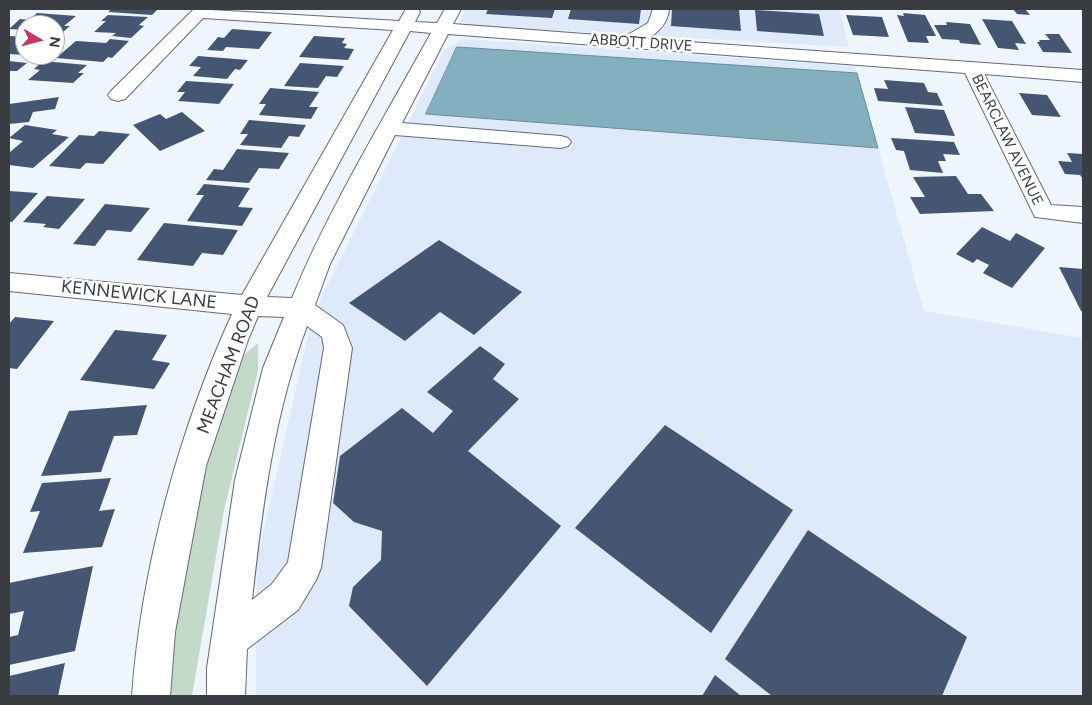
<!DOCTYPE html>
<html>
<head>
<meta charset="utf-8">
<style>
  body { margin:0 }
  #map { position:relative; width:1092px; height:705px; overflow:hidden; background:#eff5fd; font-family:Figtree,sans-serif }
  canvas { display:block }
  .frame { position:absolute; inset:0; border:10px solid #393c40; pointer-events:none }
  .north { position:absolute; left:15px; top:15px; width:50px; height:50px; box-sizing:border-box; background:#fff; border:1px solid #b0b1b3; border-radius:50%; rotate:98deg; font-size:14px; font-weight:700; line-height:20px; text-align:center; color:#393c40 }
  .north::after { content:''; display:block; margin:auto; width:18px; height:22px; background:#c33663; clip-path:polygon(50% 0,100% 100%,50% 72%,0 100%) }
</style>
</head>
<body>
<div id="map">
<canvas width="1092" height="705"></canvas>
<div class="frame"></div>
<div class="north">N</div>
</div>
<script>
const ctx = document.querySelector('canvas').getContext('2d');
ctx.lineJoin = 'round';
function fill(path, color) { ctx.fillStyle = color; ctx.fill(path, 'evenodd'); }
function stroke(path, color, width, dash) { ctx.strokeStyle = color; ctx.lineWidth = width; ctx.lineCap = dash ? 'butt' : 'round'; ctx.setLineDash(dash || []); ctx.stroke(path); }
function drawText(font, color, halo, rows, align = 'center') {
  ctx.font = font + ' Figtree,sans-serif'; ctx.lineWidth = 5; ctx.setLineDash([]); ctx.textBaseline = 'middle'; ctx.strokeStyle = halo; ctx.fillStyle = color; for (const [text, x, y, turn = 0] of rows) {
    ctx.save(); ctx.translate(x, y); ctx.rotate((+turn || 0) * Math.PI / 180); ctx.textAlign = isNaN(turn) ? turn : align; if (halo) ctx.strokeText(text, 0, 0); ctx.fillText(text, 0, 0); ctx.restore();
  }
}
const built = new Path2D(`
  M465 9H839L849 47 458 25Z
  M463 39 855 66 924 311 1083 338V696H256L257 559 313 314 445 49Z`);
const green = new Path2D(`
  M258 343V371L224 510 192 696H164L186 542 223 401 238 360Z`);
const water = new Path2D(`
  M457 47 857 73 878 148 426 114Z`);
const building = new Path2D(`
  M112 9H158L152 15 108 12Z
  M488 9H555L552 18 486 14Z
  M571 9H641L639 24 568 19Z
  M672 9H739L741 31 671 26Z
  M1013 9H1025L1030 15 1017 14Z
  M755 10 819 14 824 36 757 31Z
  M37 13 76 16 64 26H70L63 32H55V25H25V30L9 29 20 19 29 20Z
  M903 13 925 15 936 36H926L929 43 908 42 897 15 904 16Z
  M108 15 148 17 139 25 144 26 131 38 112 36 116 33 94 32 106 21H101Z
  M846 15 882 17 889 37 853 35Z
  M982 19 1012 21 1026 44 1015 43 1019 50 998 48Z
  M946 22 970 24 981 45 960 43 959 40 942 39 934 25H947Z
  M232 29 272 32 259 49 226 47 223 51 207 50 218 37 224 38Z
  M1045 34H1059L1072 53 1043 52 1037 42H1040L1039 40H1050Z
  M9 36 25 37V55L9 54Z
  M314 36 345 38 342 43 347 44 344 48 354 49 348 60 299 57Z
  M110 39 129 41 112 58 108 57 103 62 56 58 76 41 106 43Z
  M198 56 248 60 240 70 235 69 227 79 193 76 201 67 189 66Z
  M9 61 27 63 17 71H9Z
  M43 61 87 65 78 73H84L73 83 28 80 40 70 34 69Z
  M300 63 344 66 337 77 326 76 318 88 284 86Z
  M884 80 924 83 928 92 937 93 943 106 878 101 874 88 888 89Z
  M186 81 234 84 219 104 178 101 185 92H177Z
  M270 88 319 92 309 107H318L311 119 259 115 266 104H259Z
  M1019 93 1047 95 1061 117 1032 115Z
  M59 97 55 109 33 112 29 122 9 124V104Z
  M905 107 944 110 955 136 915 133Z
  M182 112 205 131 160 151 133 125 160 114 166 119Z
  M249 120 306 125 299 137 289 136 281 148 240 145 248 134H240Z
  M25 125 57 130 52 134 69 137 33 168 9 165V153L23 141 9 138Z
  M99 131 130 134 103 164 86 163 80 169 49 166 79 135 94 136Z
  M891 138 954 142 960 155 943 154 946 161H938L943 173 910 170 904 151 896 150Z
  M237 149 289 153 279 169 259 168 249 183 206 180 214 169 223 170Z
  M1067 153 1083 154V179L1080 175 1065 174 1058 161 1072 162Z
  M956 176 968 194H981L994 211 920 214 910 197H925L913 177Z
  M204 184 250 188 238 207 253 208 242 226 187 221 204 195H196Z
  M9 191 38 193 12 222H9Z
  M47 196 85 199 59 229 43 227 46 224 23 222Z
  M105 204 150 208 131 232 107 230 95 246 73 244Z
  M164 223 238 230 223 255 202 253 193 266 137 260Z
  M982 227 1010 241 1016 233 1045 248 1012 288 983 273 989 265 977 259 973 263 956 254Z
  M439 240 522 292 474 335 440 312 405 341 349 303Z
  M1059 267 1083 269V311H1081Z
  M15 317 54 321 17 369 9 368V324Z
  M115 330 167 335 152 360 170 363 154 389 80 380Z
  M480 346 505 364 493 379 519 399 468 451 561 526 427 686 349 606 353 587 381 560 382 531 354 522 333 503 340 456 402 408 433 433 453 411 427 392Z
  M147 405 137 435 114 436 101 472 41 476 69 411Z
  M665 425 793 510 711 633 575 528Z
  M111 478 99 511 115 509 102 547 23 553 40 511 30 512 42 483Z
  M808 530 967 637 942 696H772L725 659Z
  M93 566 75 651 9 665V637L18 635 24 611 9 614V583Z
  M65 663 58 696H9V676Z
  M715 675 741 696H702Z`);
const minor = new Path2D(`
  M194 9 399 21 406 9H418L420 12 415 22 437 23 445 9H461L453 24 624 37 648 23 653 9H669C668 23 659 32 647 39L1083 70V82L984 74 1051 205 1083 207V223L1035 217 965 73 448 34 402 123 561 136 568 138 571 142 568 146 561 148 395 135 330 264 315 305 343 325 352 348 321 568 316 580 298 610 247 649 245 696H207V668L235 480 263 368 284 317 258 316 248 340 206 466 175 632 170 696H132C141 569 179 430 232 314L9 291V273L242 295 393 30 203 18 125 99 118 101 111 99 108 95 111 91ZM410 31 431 33C383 120 330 206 292 298L267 297ZM307 326 322 337 324 348 288 562 272 584 252 600C262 508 274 414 307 326Z`);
const farStreetnames = [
  ["ABBOTT DRIVE",641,43,4],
  ["BEARCLAW AVENUE",1007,140,64]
];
const streetNames = [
  ["KENNEWICK LANE",139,295,6],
  ["MEACHAM ROAD",229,365,-69]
];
fill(built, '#dee9fa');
fill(green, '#c4dac9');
fill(water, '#83afbe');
stroke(water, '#6d8c98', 1);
fill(building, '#455673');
stroke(minor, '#656b74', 2);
fill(minor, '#fff');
drawText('15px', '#393c40', '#fff', farStreetnames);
drawText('18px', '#393c40', '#fff', streetNames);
</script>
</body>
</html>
